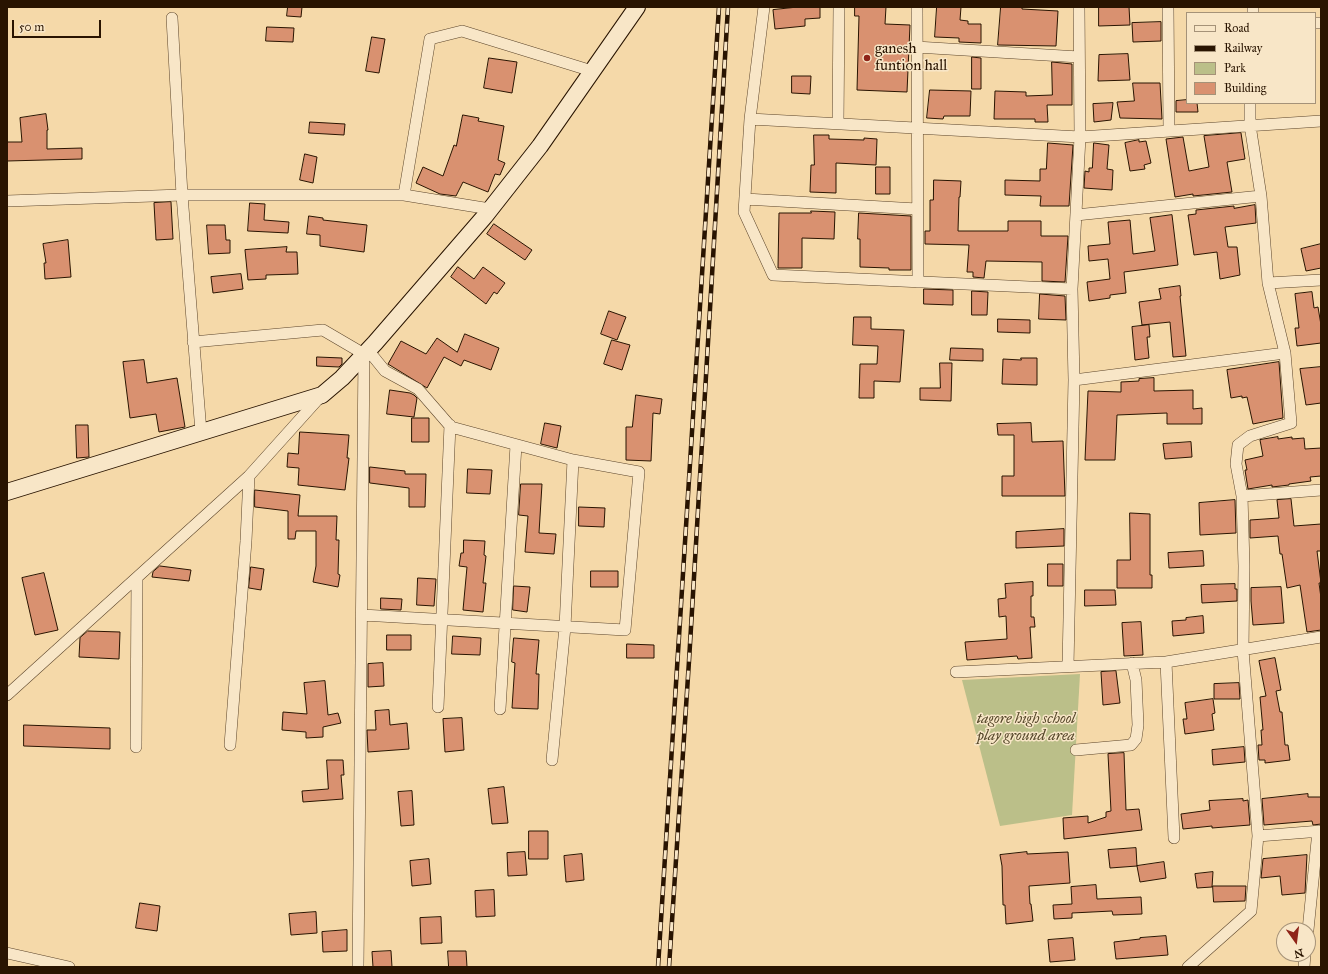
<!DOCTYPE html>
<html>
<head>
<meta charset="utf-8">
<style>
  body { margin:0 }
  #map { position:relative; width:1328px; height:974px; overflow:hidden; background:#f5d9a9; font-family:"IM FELL Great Primer",serif }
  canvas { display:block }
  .frame { position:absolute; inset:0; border:8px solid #291401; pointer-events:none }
  .legend { position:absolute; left:1186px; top:12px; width:130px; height:92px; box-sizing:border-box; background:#f8e6c7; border:1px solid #a59278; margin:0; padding:5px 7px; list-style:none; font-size:12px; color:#291401 }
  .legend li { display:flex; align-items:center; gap:8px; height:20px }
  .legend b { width:20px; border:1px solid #a59278 }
  .north { position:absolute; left:1276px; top:922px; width:40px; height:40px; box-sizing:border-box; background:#f8e6c7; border:1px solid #a59278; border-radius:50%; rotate:166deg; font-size:11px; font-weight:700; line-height:16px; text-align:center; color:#291401 }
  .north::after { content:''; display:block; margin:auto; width:14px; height:18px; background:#8f2418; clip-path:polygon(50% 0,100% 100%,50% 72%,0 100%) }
  .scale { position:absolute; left:12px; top:20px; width:89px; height:18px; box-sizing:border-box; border:2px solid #291401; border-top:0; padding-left:5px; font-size:12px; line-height:14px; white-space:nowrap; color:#291401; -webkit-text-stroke:3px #f8e6c7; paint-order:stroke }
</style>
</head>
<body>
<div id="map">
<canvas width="1328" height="974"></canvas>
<div class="frame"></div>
<ul class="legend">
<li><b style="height:5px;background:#f8e6c7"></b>Road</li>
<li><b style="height:5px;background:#291401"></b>Railway</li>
<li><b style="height:11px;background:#bbbf89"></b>Park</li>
<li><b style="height:11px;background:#d99170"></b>Building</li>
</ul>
<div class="north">N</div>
<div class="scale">50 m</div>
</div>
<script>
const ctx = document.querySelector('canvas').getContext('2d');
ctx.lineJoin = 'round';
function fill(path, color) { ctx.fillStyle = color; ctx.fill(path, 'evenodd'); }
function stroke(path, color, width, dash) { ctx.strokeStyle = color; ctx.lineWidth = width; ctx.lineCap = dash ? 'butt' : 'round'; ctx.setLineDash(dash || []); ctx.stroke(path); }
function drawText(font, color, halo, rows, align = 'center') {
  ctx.font = font + ' "IM FELL Great Primer",serif'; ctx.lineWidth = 3; ctx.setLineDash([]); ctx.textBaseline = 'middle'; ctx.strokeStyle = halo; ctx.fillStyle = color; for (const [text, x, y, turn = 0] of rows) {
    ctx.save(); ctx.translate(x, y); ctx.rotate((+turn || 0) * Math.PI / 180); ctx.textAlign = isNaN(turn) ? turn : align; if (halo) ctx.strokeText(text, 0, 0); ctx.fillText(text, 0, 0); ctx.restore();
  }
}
const green = new Path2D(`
  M1080 674 1072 815 1000 826 962 680Z`);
const building = new Path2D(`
  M288 7H302L301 17 287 16Z
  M798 7H820V18L805 19V26L775 29 773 10Z
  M855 7H886L885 24 910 25 907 92 857 90 859 16H855Z
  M937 7H961L960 20 968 21V24H981V43L959 42V38L935 37Z
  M1001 7H1022V9L1058 11 1056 46 998 45Z
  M1099 7H1129L1130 25 1099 26Z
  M1161 22V41L1133 42 1132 23Z
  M267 27 294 28 293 42 266 41Z
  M372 37 385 39 379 73 366 71Z
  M1128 54 1130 80 1098 81 1099 55Z
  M972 57 981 58V89H972Z
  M489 58 517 62 512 93 484 88Z
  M1052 62 1072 64V105H1047L1048 122H1035V119H994L995 91 1026 92V96L1052 95Z
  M792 76H811L810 94 792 93Z
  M1133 83H1160L1162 119 1120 118 1117 102 1134 101Z
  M930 90 971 91 970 116H944L943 119 927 118Z
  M1187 100V103H1197L1198 112H1176V101Z
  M1113 103 1111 120 1094 122 1093 104Z
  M46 114 48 130H47V149L82 148V159L7 161V142H22L20 118Z
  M463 115 479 118 478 121 504 126 498 160 505 163 500 175 495 174 488 192 463 182 456 196 440 194 416 183 423 167 443 176 454 145 456 146Z
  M310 122 345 124 344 135 309 133Z
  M1241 133 1245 159 1227 162 1232 192 1193 196V194L1175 197 1166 139 1183 137 1189 171 1209 167 1204 136Z
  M814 135H829V139L864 140V138L877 139 876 165 836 163V193L810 192 811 165H814Z
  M1139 140V142L1146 141 1151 163 1144 165 1145 169 1130 171 1125 143Z
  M1048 143 1073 145 1069 206H1040L1041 196 1005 195V180L1040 181V169H1046Z
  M1094 143 1109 145 1107 169 1113 170 1112 190 1084 188 1085 171 1089 172V168H1092Z
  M305 154 317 157 313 183 300 180Z
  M876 167H890V194H876Z
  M934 180 961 181 960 197H959L958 231H1008V221H1041V236H1068L1065 282 1042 281V262L986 261 984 278 973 277V272H967L969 245 925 244V231H930V200H933Z
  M171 202 173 239 156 240 154 203Z
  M250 203 265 204 264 220 289 222 288 233 248 231Z
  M1255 205 1256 223 1225 227 1228 247H1237L1240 275 1220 279 1217 252 1194 255 1188 215 1196 214V210L1234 206V208Z
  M811 211 835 212 834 239 802 238V268H778L779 213H811Z
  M859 213 911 216V270H889V268L860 267V239H858Z
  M1172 215 1178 265 1124 272 1126 293 1110 295V298L1089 301 1087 282 1110 279 1108 259 1089 261 1088 246 1110 244 1108 222 1130 220 1133 254 1155 251 1150 218Z
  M309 216 323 218V220L367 225 364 252 320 246V235L307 234Z
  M494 224 532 250 525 260 487 234Z
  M207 225H225L226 240H230V253L209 254Z
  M68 240 71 277 45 279 44 263H46L43 244Z
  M1321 244V268L1306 271 1301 249Z
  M287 247 286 252H297L298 274 266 275V279L248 280 245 250Z
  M458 267 474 279 483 267 505 283 497 294 494 292 486 304 451 277Z
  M241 274 243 289 213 293 211 277Z
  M1180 286 1181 296H1180L1186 356 1173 357 1170 322 1142 325 1139 302 1161 299 1159 289Z
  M924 289 953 290V305L924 304Z
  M972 291 988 292 987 315H972Z
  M1312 292 1314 308 1318 307 1321 325V343L1297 346 1295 328H1299L1295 294Z
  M1040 294 1065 296 1066 320 1039 319Z
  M609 311 626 317 617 340 601 334Z
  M854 317H871V329L904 330 900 382 874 381V398H859L860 364H877L878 346 853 345Z
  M998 319 1030 320V333L998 332Z
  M1149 325 1150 337H1147L1149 358 1135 360 1132 327Z
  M465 334 499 348 491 370 464 360 461 366 444 357 427 388 388 364 401 341 426 354 437 338 457 352Z
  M612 340 630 345 622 370 604 364Z
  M951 348 983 349V361L950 360Z
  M317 357 342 358V364L339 367 317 366Z
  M1021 358H1037V385L1002 384 1003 359 1021 360Z
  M144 360 147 383 177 378 185 427 159 432 156 414 130 418 123 362Z
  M1279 362 1283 418 1253 424 1247 397 1242 398V396L1231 398 1227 370Z
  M940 363H952L951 401 920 400V388H940Z
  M1321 367V403L1306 405 1300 369Z
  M1154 378V391L1193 390V409L1202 408V424H1167V413L1117 415 1115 460H1085L1088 391 1121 392V382L1139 381V379Z
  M390 390 410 393 414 395 417 398 414 417 387 414Z
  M636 395 662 399 660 414 653 413 651 461 626 460V427H632Z
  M412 418H429V442H412Z
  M545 423 561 426 557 448 541 444Z
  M1031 423 1032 442 1063 441 1065 496H1002V476H1014V435H998L997 424Z
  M76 425H88L89 457 77 458Z
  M300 432 349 435 347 458H349L345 490 298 485 299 468 287 467 288 453 298 454Z
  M1278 437V439L1292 437V439L1304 438 1305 449 1321 448V476L1310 477 1311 481 1289 484V485L1272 487V485L1248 489 1245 470H1247L1245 460 1263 456 1260 440Z
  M1191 442 1192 457 1165 459 1163 444Z
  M370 467 405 471V474H426L425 507H409V488L370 483Z
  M468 469 492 470 490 494 467 493Z
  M521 484H542L539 533 556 534 554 554 525 552 528 516 519 515Z
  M255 490 300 495 298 516H337L336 540H339L338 574 340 575 338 587 313 582 316 566V531H296L295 539H288V511L255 507Z
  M1291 499 1294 526 1321 524V551H1317L1321 583H1319L1321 598V630L1307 632 1300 585 1287 588 1282 554H1280L1278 536 1250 538V520L1279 518 1277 500Z
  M1235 500 1236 533 1200 535 1199 503Z
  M579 507 605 508 604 527 579 526Z
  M1130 513 1150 514V575H1152V588H1117V560H1130Z
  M1064 529V546L1016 548V532Z
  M464 540 485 541 484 555 486 556 483 583H486L483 612 463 610 467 567 459 566 461 553H463Z
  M1203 551 1204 566 1169 568 1168 553Z
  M1048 564H1063V586H1048Z
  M160 566 191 570 189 581 152 577 153 572Z
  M251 567 264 569 261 590 249 588Z
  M591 571H618V587H591Z
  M44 573 58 630 35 635 22 578Z
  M418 578 436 579 434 606 417 605Z
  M1033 582V596H1031V617H1034L1035 627H1030L1032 658 1018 659 1017 656 967 660 965 642 1007 639 1006 616 999 617 998 599 1006 598 1005 584Z
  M1235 584V589H1237V601L1202 603 1201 585Z
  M514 586 530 587 527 612 513 610Z
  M1281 587 1284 623 1253 625 1251 601V588Z
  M1085 590H1115L1116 605 1085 606Z
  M381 598 402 599 401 610 381 609Z
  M1203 616 1204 633 1173 636 1172 621 1186 620V618Z
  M1141 622 1143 655 1124 656 1122 623Z
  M88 631 120 632 119 659 79 657 80 638Z
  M387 635H411V650H387Z
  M453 636 481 638 480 655 452 654Z
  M514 638 539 640 536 674H539L538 709 512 708 515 663 512 662Z
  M627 644 654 645V658H627Z
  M1275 658 1281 690 1276 691 1280 712H1282L1285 745H1288L1290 760 1265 763V760H1259L1258 745H1262L1261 730H1263L1260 697 1266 696 1259 661Z
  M383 663 384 686 368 687V664Z
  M1116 671 1120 703 1103 705 1101 672Z
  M325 681 328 715 338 713 341 723 323 727V737L306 738V732L282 730 283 712 307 714 304 683Z
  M1239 683 1240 699H1214V684Z
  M1213 699 1215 713 1212 714 1214 730 1185 734 1183 719H1187L1185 703Z
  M389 710 390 725 407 723 409 749 368 752 367 730H376L375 711Z
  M462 718 464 750 445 752 443 719Z
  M24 725 110 728V749L24 746Z
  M1244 747 1245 762 1213 765 1212 750Z
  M1124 753 1126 810 1139 809 1142 830 1064 839 1063 818 1088 816V823L1106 817V812L1111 811 1108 754Z
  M327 760H343L344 775H341L343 799 303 802 302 791 328 789Z
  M504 787 508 823 492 824 488 789Z
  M412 791 414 825 401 826 398 792Z
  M1308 794V797H1321V824L1313 825 1312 821 1264 825 1262 799Z
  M1243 799V801L1248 800 1250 825 1212 828V826L1183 829 1181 814 1210 810 1209 801Z
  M529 831H548V859H529Z
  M1136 848 1137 866 1110 868 1108 850Z
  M525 852 527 875 508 876 507 853Z
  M1027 852V854L1068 852 1070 883 1029 886 1030 904H1031L1033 921 1006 924 1005 905H1003L1002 866 1000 855Z
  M582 854 584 880 566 882 564 856Z
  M1307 855 1305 893 1282 895 1280 876 1261 878 1263 859Z
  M429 859 431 884 412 886 410 861Z
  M1164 862 1166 878 1140 882 1137 866Z
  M1213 872 1212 887 1197 888 1195 874Z
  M1096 885 1097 899 1141 897 1142 914 1113 915 1112 911 1072 913V918L1054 919 1053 905 1072 904 1071 887Z
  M1213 886H1246L1245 901 1214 902Z
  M494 890 495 916 476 917 475 891Z
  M140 903 160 906 157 931 136 928Z
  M316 912 317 933 291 935 289 914Z
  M441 917 442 943 421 944 420 918Z
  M347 930V951L323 952 322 932Z
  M1166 936 1168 955 1116 959 1114 942 1140 939V938Z
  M1073 938 1075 960 1050 962 1048 940Z
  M391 951 392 967H373L372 952Z
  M448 951H466L467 967H449Z`);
const street = new Path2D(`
  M764 7 750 119 744 212 773 275 1072 289
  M917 7 918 282
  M1079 7 1080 137 1072 289 1074 380 1285 353 1268 283
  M1168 7 1169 131
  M1253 13V7
  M172 18 182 195 201 432
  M1315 23H1321
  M916 47 1079 57
  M1250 103V125L1261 196 1268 283 1321 280
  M750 119 1080 137 1321 121
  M838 124 839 7
  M404 195 430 39 462 31 592 71
  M745 199 917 209
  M7 201 182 195H404L490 209
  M1076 215 1261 196
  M193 342 323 330 364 354 358 967
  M368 350 385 371 418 389 451 427 573 460 565 627 552 760
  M1242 496 1321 490
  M362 615 625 630 639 472 573 460
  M1166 662 1174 838
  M1068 666 1074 380
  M956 672 1166 662 1321 637
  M7 695 249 476 320 397
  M438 707 450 425
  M500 709 516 445
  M230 745 246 541 249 476
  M136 747 137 578
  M1076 750 1131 745 1136 739 1138 725 1136 680 1132 663
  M1258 836 1243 650 1244 566 1242 496 1236 464 1238 445 1250 436 1291 423 1285 353
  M1308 930 1318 831
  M7 953 69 967
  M1188 967 1251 911 1258 836 1321 831
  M1304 967 1305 954`);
const secondary = new Path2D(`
  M7 492 322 395 342 378 375 343 485 216 540 146 637 7`);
const rail = new Path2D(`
  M658 967 719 7
  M669 967 689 661 728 7`);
const markers = [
  [867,58,4,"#8f2418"]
];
const poiNames = [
  ["ganesh",875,49],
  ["funtion hall",875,66]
];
const parkNames = [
  ["tagore high school",1026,719],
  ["play ground area",1026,736]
];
fill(green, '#bbbf89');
fill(building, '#d99170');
stroke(building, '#291401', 1);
stroke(street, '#5c452b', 12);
stroke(secondary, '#291401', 18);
stroke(street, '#f8e6c7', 11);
stroke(secondary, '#f8e6c7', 16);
stroke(rail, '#291401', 4.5);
stroke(rail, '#f8e6c7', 3, [9]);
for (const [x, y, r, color] of markers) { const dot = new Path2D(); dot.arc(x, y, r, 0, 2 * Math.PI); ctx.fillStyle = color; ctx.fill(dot); stroke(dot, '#f8e6c7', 1.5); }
drawText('15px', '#291401', '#f8e6c7', poiNames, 'left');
drawText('italic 15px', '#55472a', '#f8e6c7', parkNames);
</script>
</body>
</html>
